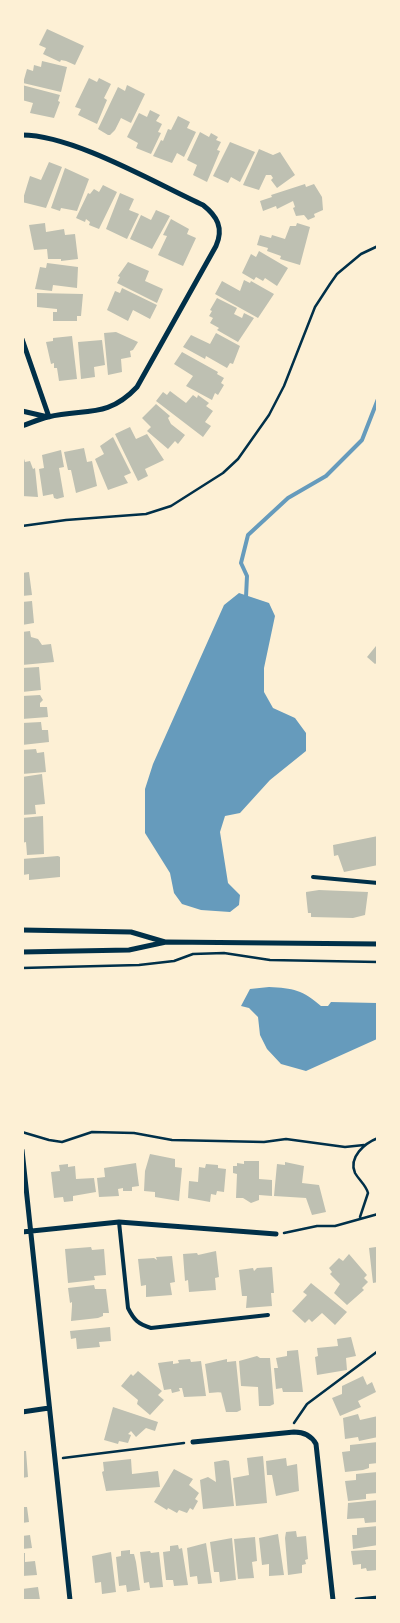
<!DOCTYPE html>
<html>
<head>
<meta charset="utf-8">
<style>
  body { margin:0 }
  #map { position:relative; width:400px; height:1623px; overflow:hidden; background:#fdf0d5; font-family:"Open Sans",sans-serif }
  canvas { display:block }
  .frame { position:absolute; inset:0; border:24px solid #fdf0d5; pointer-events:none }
</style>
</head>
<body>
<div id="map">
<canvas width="400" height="1623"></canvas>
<div class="frame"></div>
</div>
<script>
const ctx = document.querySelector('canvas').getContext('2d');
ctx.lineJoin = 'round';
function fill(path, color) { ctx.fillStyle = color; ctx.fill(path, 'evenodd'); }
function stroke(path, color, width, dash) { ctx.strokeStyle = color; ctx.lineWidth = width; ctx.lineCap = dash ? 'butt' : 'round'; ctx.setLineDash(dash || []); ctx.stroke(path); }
const water = new Path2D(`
  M239 593 269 603 275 616 264 668V692L273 708 295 718 306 733V751L270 780 240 813 225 816 220 832 228 883 240 895 239 905 230 912 201 910 182 904 174 893 170 873 145 833V789L153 764 224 605Z
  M269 987C293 988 303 990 321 1006H328L331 1002 377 1003V1039L306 1071 281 1064 267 1049 260 1035 258 1017 249 1008 241 1006 250 989Z`);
const stream = new Path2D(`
  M246 597 247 576 241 563 248 535 288 498 326 476 362 440 378 399`);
const building = new Path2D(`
  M47 29 84 46 75 65 66 61 61 60 60 62 43 54 46 48 39 45Z
  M42 61 67 67 61 92 23 83 27 69 33 71 34 65 41 67Z
  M89 78 97 82 99 78 111 84 104 98 107 100 97 124 78 115 81 109 75 107Z
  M22 85 60 95 58 101 60 102 54 118 30 113 33 103 22 100Z
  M127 85 145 94 131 123 121 118 115 130 110 135H108L98 129 118 87 125 91Z
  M150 110 160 115 156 121 162 124 158 132 161 133 151 154 136 148 138 143 127 137 139 113 147 117Z
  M178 116 190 122 187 128 196 132 184 157 177 153 172 163 153 156 161 140 163 141 168 129 171 130Z
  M200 132 209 137 211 133 218 137 216 140 221 142 217 150 220 151 207 182 193 175 197 165 187 160Z
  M230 142 255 152 240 182 231 177 228 183 213 176Z
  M259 149 273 155 280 152 295 175 277 188 271 180 273 178 271 175H266L259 190 243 185Z
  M49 162 62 167 46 208 22 202 30 176 41 180Z
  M65 168 89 179 77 211 61 208 60 211 51 208Z
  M305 184 306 187 314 184 322 197 323 210 314 214 315 217 308 220 304 215 296 216 293 208 295 207 293 201 277 209 276 206 263 211 260 201 272 197 271 195Z
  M103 185 117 192 99 229 89 225 90 222 86 219 85 222 76 218 88 193 90 194 94 189 99 192Z
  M120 193 134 199 129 210 139 214 127 239 106 229Z
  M156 210 170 216 152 249 130 239 141 215 151 220Z
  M171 219 189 229 187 234 196 238 183 266 158 255 167 236 163 235Z
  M45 223 46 232 64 229 65 235 75 234 78 259 61 261V259H48L47 249 34 250 29 225Z
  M297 223 310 227 300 265 280 259 281 256 267 251 268 248 257 245 260 235 271 238 272 235 285 239 290 226H296Z
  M259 251 288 268 277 286 265 278 263 281 256 277 254 280 242 273 251 254 256 257Z
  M128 262 149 271 145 281 163 289 157 303 117 283 120 277 118 276Z
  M47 263 78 267 77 288 53 285 52 291 35 289 40 267 46 268Z
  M244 280 250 283 251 281 274 294 258 318 215 294 222 281 240 291Z
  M122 288 157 305 150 319 133 310 128 321 107 310 115 291 120 293Z
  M37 293 83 294 81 316H77V321H53V312H57V309L37 307Z
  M217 298 237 308 234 314 242 318 244 313 254 318 238 342 217 330 219 328 210 323 213 318 209 316 212 311 210 310Z
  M116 332 138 342 133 350 130 351 131 357 121 359 122 372 108 375 104 333Z
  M216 333 240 346 233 364 230 363 227 368 206 356 205 359 183 347 191 335 210 344Z
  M72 336 77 379 59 381 57 368H54V363L51 364 46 342 53 341V338Z
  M102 340 105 365 94 367 95 377 81 379 78 342Z
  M182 352 218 372 217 374 224 378 221 383 224 385 218 395 215 393 212 400 186 386 193 376 174 364Z
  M170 391 186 403 193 395 197 398 198 395 209 403 206 406 213 411 205 422 211 426 203 437 156 401 163 392 167 395Z
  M156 404 170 416 168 418 171 424 185 435 178 444 175 441 168 449 147 431 151 427 142 418Z
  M130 427 136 439 147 434 164 460 145 469 148 476 138 481 115 434Z
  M113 437 131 473 124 476 128 483 108 490 95 459 104 454 100 446Z
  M84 448 87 462 92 461 97 486 76 493 71 470H68L64 452Z
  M61 450 64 467 59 468 64 497 57 499 54 498 53 494 43 496 39 469 44 468 42 455Z
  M22 452 25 462 30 461 33 469 35 468 38 497 22 496Z
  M29 572 32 595 22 596V573Z
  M32 601 34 623 22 625V602Z
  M30 631 31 637 38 639 42 645 51 644 54 662 22 665V632Z
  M376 646 378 662 375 664 367 657Z
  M39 667 41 690 22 692V668Z
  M40 695 43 700 40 703V707H47L48 717 22 719V696Z
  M41 722 42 730H48L49 742 22 745V723Z
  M36 749 37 753 44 752 46 772 22 774V750Z
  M42 774 45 804 35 805 36 814 22 815V777Z
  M43 816 44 854 27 855 26 842 22 843V818Z
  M378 836V865L344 872 338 855 334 856 333 845Z
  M58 856 60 857V877L29 880V874L23 875 22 859Z
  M319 890 368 892 365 915 353 918 311 917V913H308L306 894V892Z
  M150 1154 175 1159V1167L182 1168 179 1201 155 1197V1192L144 1191 145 1171Z
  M244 1161H259V1179L272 1180V1196L259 1195V1200L251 1203 243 1198H236L237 1174 233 1173V1166H237V1163L244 1164Z
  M285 1162 304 1166 302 1183 319 1185 326 1212 312 1215 306 1198 274 1196 277 1164 285 1165Z
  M136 1163 139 1186 132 1187V1191H123V1188L118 1189 119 1196 99 1197 97 1178 105 1177 104 1168Z
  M68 1164V1167L75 1166 76 1179 94 1178 96 1192 73 1196V1201L64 1202 63 1197 54 1198 51 1172 60 1171 59 1165Z
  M206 1164 218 1165V1168L226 1169 224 1192 217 1191 216 1195 211 1194 210 1202 188 1198 189 1181 198 1182 199 1167 205 1168Z
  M376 1244H378V1282L373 1283 369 1248 376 1247Z
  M91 1247 92 1250 104 1249 106 1275 94 1276 95 1280 68 1283 65 1249Z
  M216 1251 219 1277 215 1278 216 1290 189 1292 188 1280 185 1281 183 1254 197 1253 198 1255Z
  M349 1254 367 1275 364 1278 368 1282 362 1288 364 1290 347 1305 334 1293 340 1284 330 1274 332 1272 329 1268 339 1258 343 1261Z
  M172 1256 175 1282 170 1283 172 1295 146 1297V1285L141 1286 138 1259 154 1258 157 1260 156 1257Z
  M272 1267 274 1293H271L272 1306 246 1308 247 1296H242L239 1270 253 1268 254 1271 257 1268Z
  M311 1283 347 1312 335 1325 322 1313 312 1322 309 1319 305 1323 292 1311 307 1295 303 1292Z
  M94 1285 95 1289H106L109 1313H103V1316L98 1318 71 1321 72 1306V1302L70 1303 68 1288Z
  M110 1327 111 1341 99 1342 100 1347 77 1349 76 1338 71 1339 70 1331Z
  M351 1337 356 1356 346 1358 347 1370 317 1375 315 1357 318 1356 317 1348 338 1346 337 1339Z
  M298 1350 303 1392H283L282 1388 276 1389 274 1368H278L276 1358 287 1356V1351Z
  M257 1356 260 1358H270L274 1404 270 1406H259L258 1387 241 1386 239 1361Z
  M190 1359 191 1362 201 1361 206 1396 184 1397 182 1388H179L180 1391 172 1393 171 1389 164 1390 158 1363 173 1361V1364L179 1363 178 1360Z
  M227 1359V1362L236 1361 241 1410 237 1412H226L220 1388 221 1392 209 1393 205 1364Z
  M138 1371 162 1391 158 1395 164 1400 150 1415 137 1404 138 1400 121 1386 131 1374 133 1376Z
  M363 1376 367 1385 372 1382 376 1392 358 1401 361 1407 340 1416 332 1398 342 1394V1386Z
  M113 1407 158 1422 155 1431 146 1428 136 1437 131 1431 128 1434 131 1435 128 1443 119 1441 118 1444 104 1440Z
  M358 1414 360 1420 378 1416V1437L359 1441 358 1437 345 1439 343 1418Z
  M378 1442V1463L369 1464V1468L363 1470 345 1472 342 1452 350 1451V1445Z
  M22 1451H26L28 1477 22 1478Z
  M263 1456 267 1503 236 1506 233 1478 249 1475 247 1458Z
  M286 1458 287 1466 297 1464 299 1491 276 1496 272 1475H267L266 1461Z
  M131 1459 132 1474 158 1471 160 1487 106 1491 102 1472 104 1471 103 1462Z
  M225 1460 229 1461 234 1506 203 1509 200 1480 208 1477 216 1482 214 1462Z
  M174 1469 193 1479 189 1485 199 1493 195 1499 198 1501 193 1510 190 1508 187 1513 179 1510 177 1513 168 1508 167 1510 154 1502Z
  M378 1472V1493L366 1494V1499L348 1501 345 1481 356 1480V1474Z
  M378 1500V1522L365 1523 364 1518 347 1519 348 1503Z
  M22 1507H27L29 1522 22 1523Z
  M378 1526V1545L353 1549 352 1535H357V1528Z
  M296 1531 297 1537 306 1536 308 1559 305 1560 306 1564 302 1565V1573L288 1575 285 1538 286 1532Z
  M278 1534 284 1575 269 1576V1564L262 1565 259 1538Z
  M30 1535 32 1548 22 1549V1536Z
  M255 1537 257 1561 252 1562 254 1578 238 1579 234 1539Z
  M232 1538 236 1580 220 1582 219 1572H214L210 1542Z
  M206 1543 212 1583 198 1584 197 1576 190 1577 187 1548Z
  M178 1545 179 1549 182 1548 188 1585 174 1586 173 1580H166L163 1552 170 1551V1546Z
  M130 1550V1554H134L136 1562 140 1590 127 1592 126 1585 119 1586 116 1557 121 1556V1551Z
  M366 1550H378V1570L367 1571 366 1568 361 1569V1564L353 1565 351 1551Z
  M150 1551 151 1553 159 1552 163 1587 150 1588 149 1582 144 1583 140 1552Z
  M111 1552 116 1592 102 1594 101 1582 95 1583 92 1556Z
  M22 1553H25V1562L35 1561 37 1575 22 1576Z
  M38 1587 40 1600H22V1589Z`);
const path = new Path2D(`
  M22 526 66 520 146 514 171 506 223 473 238 459 269 415 284 386 315 307 330 284 337 274 361 254 378 246
  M22 968 139 965 174 961 193 954 224 953 270 960 378 962
  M22 1132 49 1140 62 1142 92 1132 134 1133 172 1140 264 1142 286 1139 345 1147 364 1145
  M360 1217 368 1193C366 1185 359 1180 355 1173 348 1157 365 1143 378 1138
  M284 1233 317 1226H335L378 1214
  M294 1423 307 1404 378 1351
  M63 1458 184 1443`);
const service = new Path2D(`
  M313 877 378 883
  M119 1222 128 1308C134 1320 138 1324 151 1328L268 1315`);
const minor = new Path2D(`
  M22 135C73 135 155 183 203 205 217 216 224 228 216 246L137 387C107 419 85 408 48 417 39 419 31 423 22 426
  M22 339 49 417
  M22 411 48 417
  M22 930 131 932 165 942
  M22 952 129 950 166 942 378 944
  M22 1150 70 1600
  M22 1232 119 1222 276 1234
  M22 1412 49 1408
  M193 1442 294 1432C304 1432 311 1435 316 1444L333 1600
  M357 1600 378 1598`);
fill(water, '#669bbc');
stroke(stream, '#669bbc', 4);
fill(building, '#bec0b2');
stroke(path, '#003049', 2.5);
stroke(service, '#003049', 4);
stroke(minor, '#003049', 5);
</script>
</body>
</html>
